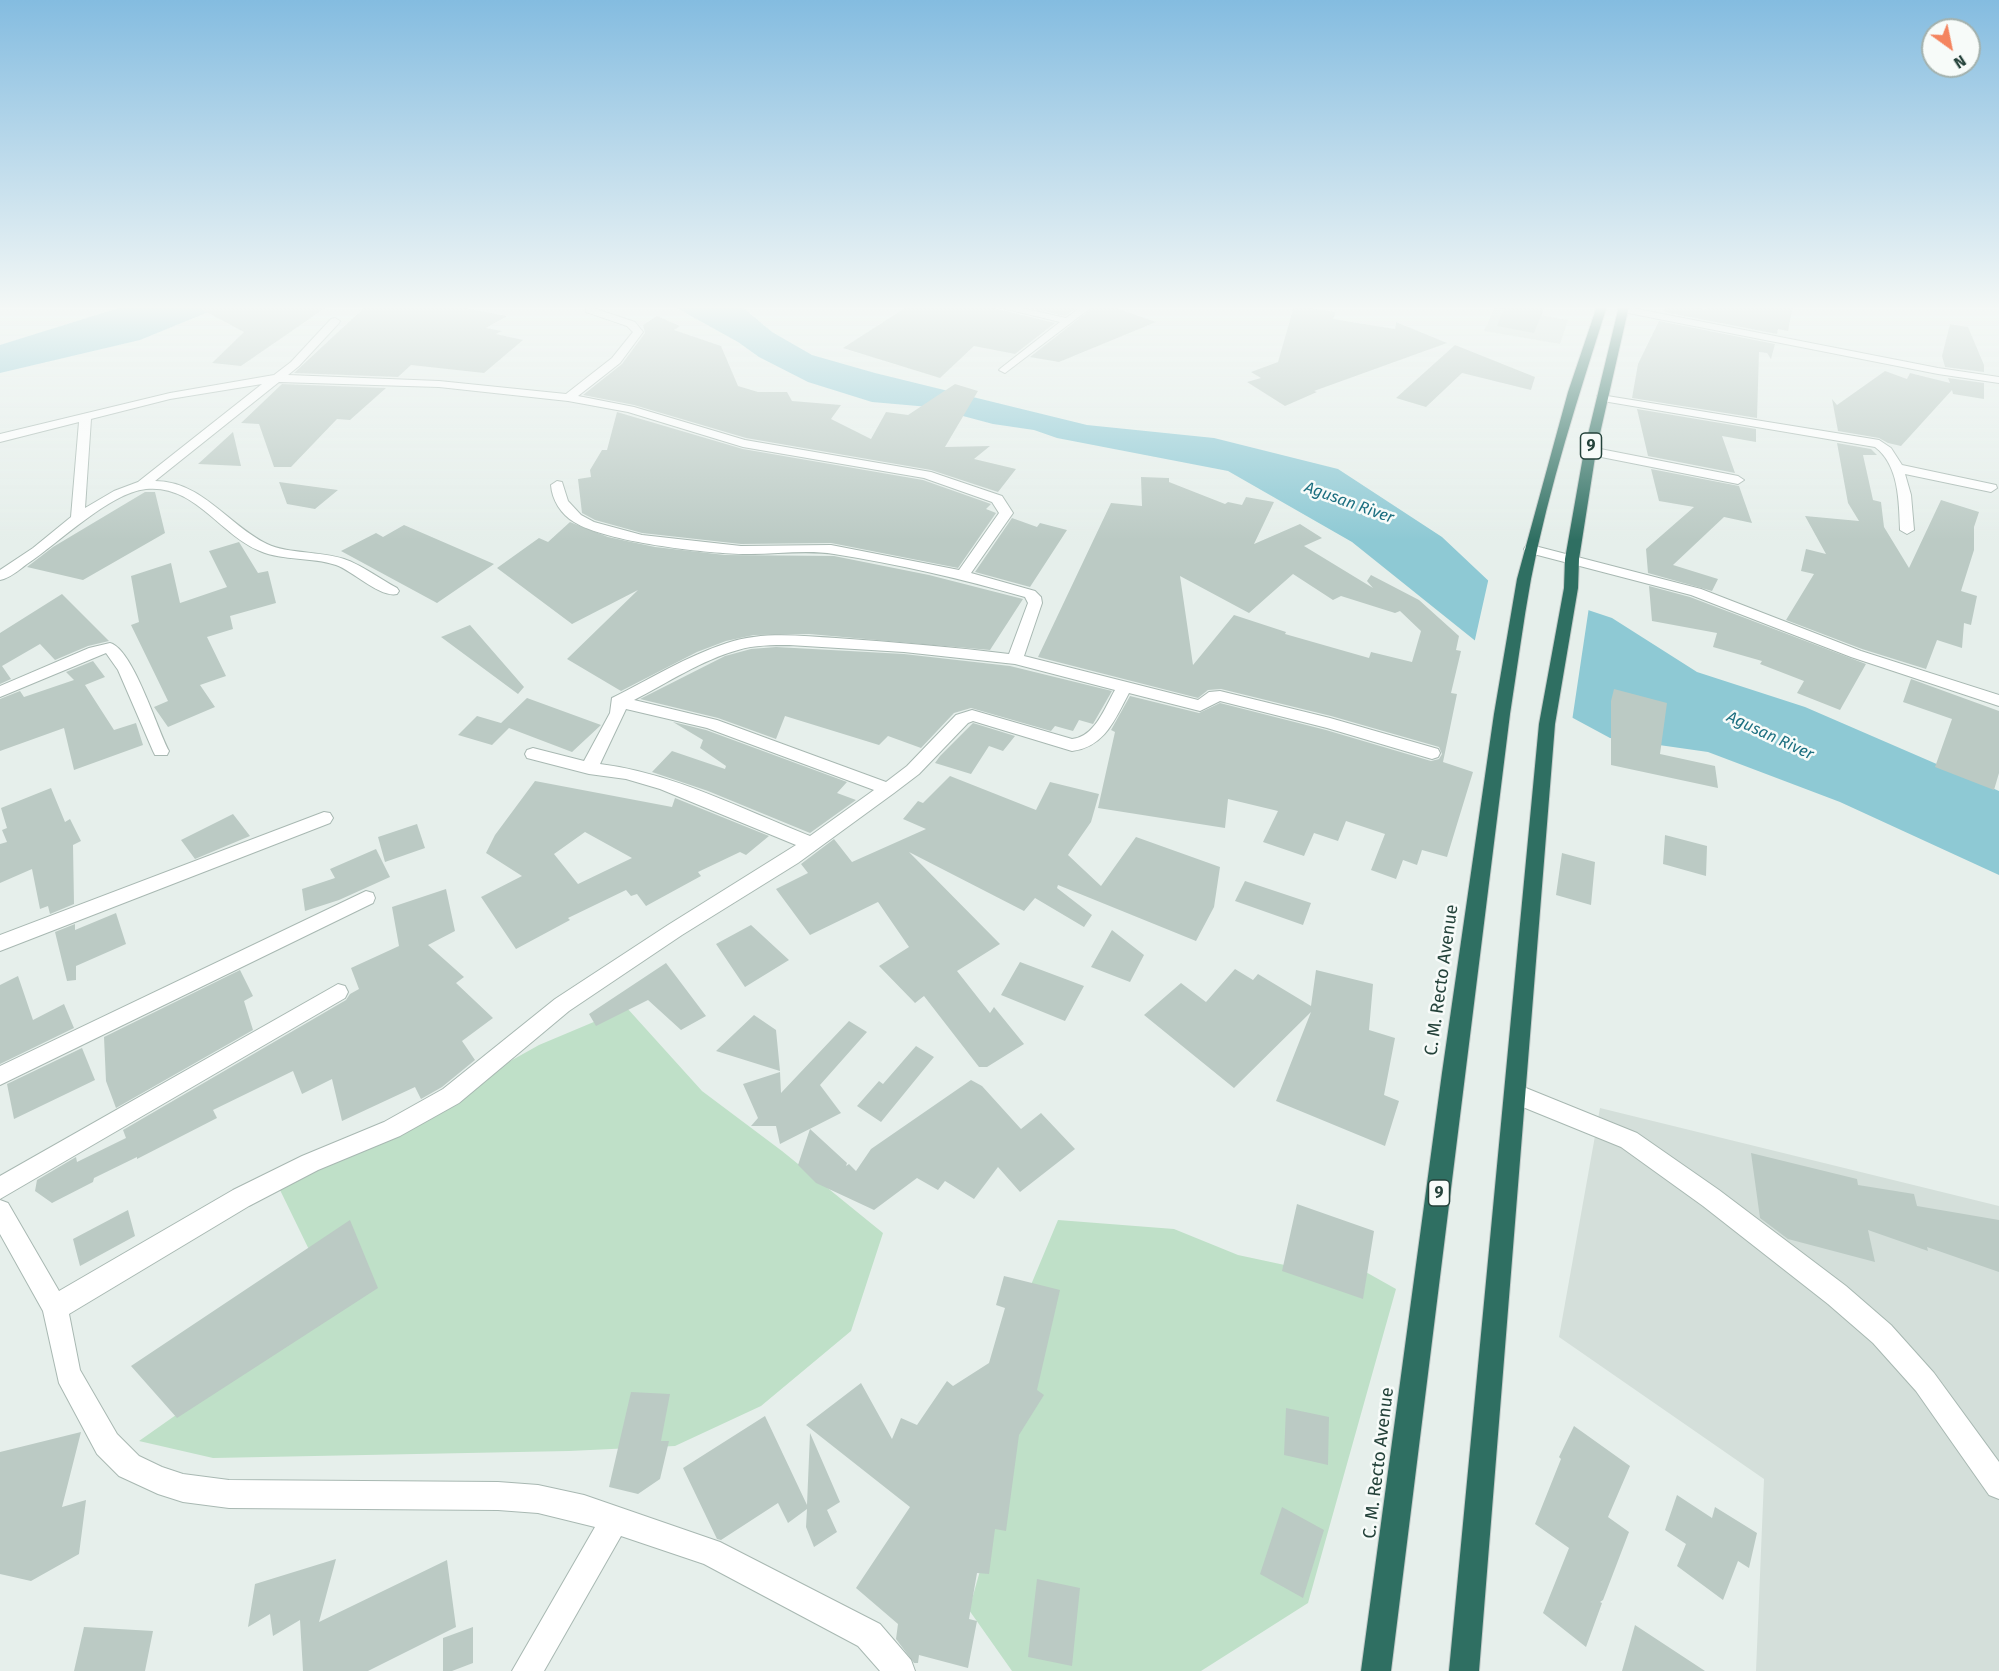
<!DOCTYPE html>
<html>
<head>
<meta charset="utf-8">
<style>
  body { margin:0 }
  #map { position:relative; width:1999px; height:1671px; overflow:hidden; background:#e6efeb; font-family:"Fira Sans",sans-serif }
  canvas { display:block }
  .north { position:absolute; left:1921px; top:18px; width:60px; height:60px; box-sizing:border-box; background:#f7fbf9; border:2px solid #a3b1ad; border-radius:50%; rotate:147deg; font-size:16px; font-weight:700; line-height:24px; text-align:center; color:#24423a }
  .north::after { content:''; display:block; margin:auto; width:21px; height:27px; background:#f4845f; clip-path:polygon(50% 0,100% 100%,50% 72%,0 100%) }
</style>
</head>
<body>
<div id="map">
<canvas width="1999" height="1671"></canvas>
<div class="north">N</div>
</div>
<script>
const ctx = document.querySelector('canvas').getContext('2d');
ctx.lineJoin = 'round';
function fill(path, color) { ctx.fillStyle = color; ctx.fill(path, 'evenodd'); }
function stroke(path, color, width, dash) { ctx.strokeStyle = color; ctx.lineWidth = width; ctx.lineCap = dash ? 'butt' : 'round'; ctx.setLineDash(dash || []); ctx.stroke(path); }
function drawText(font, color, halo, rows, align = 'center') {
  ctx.font = font + ' "Fira Sans",sans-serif'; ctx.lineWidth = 5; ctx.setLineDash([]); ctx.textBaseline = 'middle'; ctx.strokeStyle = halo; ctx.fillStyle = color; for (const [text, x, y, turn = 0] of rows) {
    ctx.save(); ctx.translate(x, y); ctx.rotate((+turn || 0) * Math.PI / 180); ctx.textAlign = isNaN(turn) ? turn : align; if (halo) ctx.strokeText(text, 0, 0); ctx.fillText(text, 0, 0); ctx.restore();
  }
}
const built = new Path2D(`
  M1495 307 1568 320 1560 344 1484 331Z
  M1600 1108 1999 1206V1671H1756L1764 1479 1559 1337Z`);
const green = new Path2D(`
  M627 1008 702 1091 782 1151 883 1233 851 1331 761 1406 675 1446 569 1451 213 1458 139 1441 335 1303 280 1190 539 1045Z
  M1058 1220 1174 1229 1238 1255 1294 1267 1364 1271 1396 1289 1308 1603 1201 1671H1012L969 1610 1020 1428 1023 1304Z`);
const water = new Path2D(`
  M125 306H223L140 340 0 373V345Z
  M673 306H741L772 332 812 355 875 373 1087 425 1214 438 1338 469 1442 537 1494 586 1552 598 1612 618 1697 672 1805 707 1999 791V875L1840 802 1708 752 1610 738 1534 697 1478 643 1352 542 1228 471 1057 438 1034 430 993 424 929 407 872 402 808 382 759 357 738 342Z`);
const pier = new Path2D(`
  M1489 577 1496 583 1552 595 1589 607 1572 721 1532 700 1474 644Z`);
const building = new Path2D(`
  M195 306H328L241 366 212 363 244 332Z
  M366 306H454L507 316 486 328 502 331 496 334 523 340 484 373 411 365 398 377 294 373Z
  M908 306H992L993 308 1055 323 1015 354 974 346 940 378 843 348Z
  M1021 306H1079L1065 316Z
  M1095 306H1110L1156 322 1059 362 1030 357Z
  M1294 306 1336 312 1333 319 1395 329 1396 322 1447 343 1314 391 1317 392 1285 406 1247 382 1261 378 1251 372 1278 362Z
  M1505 306H1545L1534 333 1497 326Z
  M1666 306 1707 309V306H1793L1788 331 1778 329 1777 334 1664 312Z
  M657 316 680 326 674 330 721 346 738 386 758 392H787L792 401 841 405 831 419 871 439 886 412 908 415 955 384 978 391 945 447 990 446 974 459 1016 469 998 492 931 470 746 438 634 405 583 395 622 364 645 333 643 325Z
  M1659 321 1775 344 1771 359 1767 353 1759 352 1757 418 1632 398 1638 364Z
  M1950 324 1968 327 1984 365V372L1945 367 1942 356Z
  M1455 345 1535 377 1531 390 1462 373 1426 407 1396 398Z
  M1885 371 1907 379 1910 373 1950 383 1948 378 1984 383V399L1953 394 1952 390 1901 446 1888 443 1879 438 1838 431 1832 399 1837 405Z
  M282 384 386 388 350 420 337 419 291 467H274L259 424 241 423Z
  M1637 409 1756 429V442L1722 436 1735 473 1648 456Z
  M617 412 743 449 923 480 991 504 986 509 996 513 958 568 831 543 741 544 642 533 595 520 582 513 578 479 591 477 590 470 602 450H607Z
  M233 432 241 466 198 464Z
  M1837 443 1871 449 1877 455H1863L1873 500 1881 502 1884 527 1909 568 1941 500 1979 512 1974 527V550L1961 591 1977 596 1971 625 1964 623 1962 648 1937 640 1926 669 1862 649 1786 620 1814 574 1801 571 1806 549 1826 554 1805 516 1859 521 1848 503Z
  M1651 469 1739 486 1752 523 1724 517 1673 565 1718 579 1712 591 1648 573 1646 549 1694 507 1659 501Z
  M1141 477 1169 478V482L1225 504 1228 502 1242 505 1246 497 1274 502 1254 544 1300 524 1322 538 1304 546 1373 588 1367 581 1371 575 1419 600 1459 636 1456 650 1461 651 1451 693 1457 694 1443 762 1473 772 1447 857 1422 850 1417 865 1403 860 1396 879 1371 870 1385 834 1346 821 1338 841 1314 833 1304 856 1263 842 1278 811 1228 799 1225 828 1098 808 1115 732 1111 730 1130 696 1199 713 1220 703 1326 730 1431 761 1439 759 1442 754 1439 747 1331 716 1221 689 1208 690 1198 698 1038 657 1111 503 1142 506ZM1293 574 1333 600 1341 596 1395 613 1400 611 1421 631 1412 662 1371 652 1369 658 1285 634 1286 632 1234 615 1193 665 1180 576 1249 613Z
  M279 482 338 490 315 509 287 504Z
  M145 492H155L165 533 83 580 27 567 53 547Z
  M1012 518 1037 527 1040 523 1067 530 1030 587 975 572Z
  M570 522 608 537 655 547 725 555 834 556 929 575 1023 599 990 650 809 634 754 635 726 641 697 652 621 691 567 659 638 590 572 624 497 568 539 538 548 542Z
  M404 525 494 564 437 603 341 551 376 533 383 537Z
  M239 542 258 573 268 571 276 603 230 616 233 629 207 637 226 676 200 685 215 707 168 727 154 707 168 701 131 625 139 622 131 576 171 563 180 603 227 587 209 551Z
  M1649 586 1690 597 1866 664 1840 710 1797 693 1804 681 1760 664 1762 661 1713 647 1717 633 1652 621Z
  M62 594 109 641 88 646 55 660 40 644 2 666 11 679 0 684V633Z
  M470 625 524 687 518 694 441 637Z
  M776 647 904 654 1010 666 1112 691 1093 724 1079 720 1073 731 1055 726 1051 731 971 708 954 713 921 748 888 736 879 745 785 716 776 739 718 718 640 699 725 656 751 649Z
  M93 661 105 677 85 685 114 730 136 723 143 745 74 770 64 728 0 751V699L20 691 24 697 74 680 66 672Z
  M1911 679 1999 711V773L1994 790 1935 767 1952 719 1903 702Z
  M1614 689 1667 703 1660 754 1715 766 1718 788 1611 765V701Z
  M527 698 601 725 572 752 509 728 492 745 458 735 477 716 501 723Z
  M673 722 706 730 847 782 837 793 856 800 810 833 708 791 652 772 672 751 725 769 726 766 700 748 703 740Z
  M973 723 1015 736 1003 751 989 746 971 774 935 763 940 756Z
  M950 776 1036 810 1050 782 1099 794 1091 822 1068 855 1101 886 1136 837 1220 867 1214 907 1196 941 1058 885 1057 888 1092 915 1084 927 1035 898 1024 911 909 852 1000 944 957 971 990 1013 994 1007 1024 1044 987 1067H979L924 996 915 1003 879 966 909 947 878 902 810 935 776 889 808 873 801 864 834 839 852 862 926 829 903 819 918 801 923 803Z
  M535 781 672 807 675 798 769 836 746 855 740 852 698 872 701 876 646 906 637 894 631 896 626 890 568 918 570 920 516 949 481 897 522 876 486 853 495 835ZM585 832 632 858 578 884 554 854Z
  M51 788 65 822 70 819 81 841 73 845 74 904 50 914 48 906 40 909 32 869 0 883V844L7 842 2 830 7 828 1 808Z
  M233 814 250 836 195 859 181 840Z
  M417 824 425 848 385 862 378 837Z
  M1665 835 1707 846 1706 876 1663 864Z
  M376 849 390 877 339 900 305 911 302 889 335 878 330 869Z
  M1562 853 1595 862 1591 905 1556 895Z
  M1245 881 1311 903 1303 925 1235 901Z
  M446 889 455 931 428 945 464 977 456 983 493 1018 462 1041 475 1060 442 1087 421 1099 415 1087 342 1121 332 1079 302 1094 293 1071 213 1110 217 1118 137 1159V1157L94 1178 93 1182 52 1203 35 1191 37 1180 76 1157 77 1162 126 1138 123 1130 346 1000 350 994 359 989 351 968 399 946 392 907Z
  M116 913 126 944 76 966V980L67 981 55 932 75 924V930Z
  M751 925 789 960 745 987 716 944Z
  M1112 930 1144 955 1130 982 1091 967Z
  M1020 962 1084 986 1065 1021 1001 995Z
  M666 963 706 1016 681 1030 648 1000 596 1026 589 1014Z
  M1235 969 1253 980 1258 974 1311 1006 1316 970 1373 984 1369 1030 1395 1038 1384 1095 1399 1101 1385 1146 1276 1101 1311 1012 1234 1088 1144 1015 1181 983 1206 1002Z
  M240 970 253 996 244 1001 253 1030 116 1108 106 1081 104 1037Z
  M18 976 33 1020 64 1004 74 1028 0 1064V985Z
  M754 1015 776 1030 780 1071 716 1051Z
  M849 1021 867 1032 820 1085 841 1113 780 1144 776 1126H751L758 1118 743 1084 780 1072 781 1093Z
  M916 1046 934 1057 881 1122 857 1106 879 1081 883 1084Z
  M82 1048 95 1080 14 1119 7 1084Z
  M971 1080 982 1086 1021 1129 1041 1113 1075 1149 1020 1192 998 1167 974 1199 945 1181 938 1190 917 1178 874 1210 816 1183 798 1165 810 1129 847 1163 846 1166 849 1164 856 1171 871 1149Z
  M1751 1153 1857 1179 1858 1185 1914 1194 1917 1206 1999 1220V1272L1927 1247 1928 1251 1868 1230 1875 1262 1788 1239 1760 1218Z
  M1297 1204 1374 1231 1363 1299 1282 1271Z
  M128 1210 135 1236 80 1266 73 1239Z
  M350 1220 378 1288 177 1418 131 1366Z
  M1004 1276 1060 1290 1037 1390 1044 1395 1019 1435 1006 1531 995 1529 989 1574 977 1573 969 1619 977 1621 968 1668 919 1655 918 1663H914L896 1639 898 1624 856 1588 910 1507 806 1425 861 1383 892 1439 901 1418 917 1425 947 1381 953 1386 989 1363 1005 1308 996 1305Z
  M631 1392 670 1394 661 1441H669L660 1479 638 1494 609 1487Z
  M1286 1408 1329 1417 1328 1465 1284 1455Z
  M765 1416 807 1505 810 1433 840 1502 827 1510 837 1532 814 1547 806 1527 807 1509 788 1523 778 1503 721 1540 717 1539 683 1468Z
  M1574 1426 1630 1466 1608 1517 1629 1532 1603 1600 1600 1602 1602 1603 1586 1647 1543 1613 1569 1548 1535 1524 1561 1459 1559 1457Z
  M81 1432 62 1507 86 1500 79 1554 31 1581 0 1574V1452Z
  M1677 1495 1712 1518 1715 1507 1757 1533 1749 1568 1738 1561 1723 1600 1677 1566 1686 1544 1665 1530Z
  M1282 1507 1324 1530 1303 1598 1260 1574Z
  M336 1559 319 1622 447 1560 456 1627 368 1671H303L300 1620 273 1636 270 1614 248 1627 255 1584Z
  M1037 1579 1080 1588 1072 1666 1028 1657Z
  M1635 1625 1705 1671H1622Z
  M84 1627 153 1631 145 1671H74Z
  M473 1627V1663L452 1671H443V1638Z`);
const minor = new Path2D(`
  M994 306H1012L1066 318 1082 306H1093L1005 373 999 370 1001 368 1060 322Z
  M1622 306 1938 368 1999 377V383L1938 374 1618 311V307Z
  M590 307 635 322 643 332 620 363 578 396 634 407 745 440 931 472 1002 496 1013 513 971 573 1035 591 1041 597 1042 603 1024 656 1198 700 1209 692 1220 691 1330 718 1438 749 1440 753 1438 757 1432 759 1327 728 1220 701 1200 711 1129 693C1115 719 1105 747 1072 751L973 721 968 723 919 774 894 793 798 863 682 935 569 1011 459 1103 400 1136 318 1170 249 1206 69 1314 80 1370 117 1434 139 1456 162 1467 183 1474 229 1480 498 1482 538 1485 584 1495 720 1542 880 1624 911 1660 915 1671H880L858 1646 704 1564 621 1536 544 1671H512L595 1527 538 1513 498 1510 229 1508 183 1502 158 1494 119 1476 97 1454 59 1383 43 1311 0 1234V1200L8 1203 59 1291 233 1190 302 1156 384 1122 443 1089 555 999 668 925 796 845 660 789 626 779 589 774 527 758 525 754 527 750 533 748 584 761 610 713 612 698C650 679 687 656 727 643 762 631 801 636 836 638 894 642 952 647 1009 654L1028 603 1025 597C962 579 898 564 834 554 805 549 772 555 743 554 703 553 606 542 574 522 561 514 552 500 551 485L557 481 562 482 568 501 581 515 594 522 642 535 741 546 831 545 959 570 999 513 992 502 924 478 743 447 628 412 568 401 439 387 279 382 155 481C202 481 228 525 267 544 288 554 321 551 344 559 362 565 380 579 397 588L399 591 397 594C380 598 353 571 336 565 312 557 283 561 260 551 220 535 195 484 146 489 109 493 59 543 27 564 19 570 10 578 0 580V570L33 548 71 517 79 422 0 442V434L170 393 274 375 291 362 331 319 335 318 340 321 339 323 299 366 288 375 439 381 566 394 612 358 633 332 627 326 586 312V308ZM262 384 138 482 114 491 85 508 91 419 170 399ZM789 645 904 652 1015 664 1115 690C1105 707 1095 737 1072 739L972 710 956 715 907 766 886 782 717 720 634 700C667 683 702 660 738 650 755 645 772 645 789 645ZM626 709 707 728 874 790 810 836C742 809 673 773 600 764Z
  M1601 395 1879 440 1891 448 1902 465 1996 485 1997 488 1991 492 1905 474 1911 495 1914 530 1907 534 1900 530C1899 501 1899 465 1875 447L1597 400V396Z
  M1590 447 1738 476 1744 480 1738 484 1586 454 1584 451 1586 448Z
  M1531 545 1701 589 1861 651 1999 695V706L1851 657 1691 595 1526 552 1524 549 1526 546Z
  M110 643C133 649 157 729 169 751L167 755H155L153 751 118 670 106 653 0 697V686L89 648Z
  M324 812 330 813 333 818 330 823 0 951V935Z
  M366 891 373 893 375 898 373 903 0 1085V1066Z
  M338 984 345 986 348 992 345 998 0 1199V1176Z
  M1516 1084 1637 1133 1719 1190 1846 1286 1891 1325 1934 1373 1999 1462V1499L1989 1495 1916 1391 1873 1343 1828 1304 1703 1206 1621 1147 1508 1101 1505 1094 1508 1087Z`);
const highway = new Path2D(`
  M1597 306H1607C1579 395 1549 486 1531 579 1523 623 1517 669 1510 714L1391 1671H1361L1442 1073 1494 714 1517 579 1568 392Z
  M1619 306H1629L1596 451 1579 559 1578 588 1555 724 1479 1671H1449L1539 724 1564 588 1565 559 1584 451Z`);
const shields = [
  [1591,446,21],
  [1439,1193,21]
];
const shieldNames = [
  ["9",1591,446],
  ["9",1439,1193]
];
const farWaternames = [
  ["Agusan River",1349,503,20],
  ["Agusan River",1770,736,25]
];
const streetNames = [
  ["C. M. Recto Avenue",1442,980,-82],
  ["C. M. Recto Avenue",1379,1463,-83]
];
fill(built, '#d4dfda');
fill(green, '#bfe0c8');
fill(water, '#8ec9d4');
fill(pier, '#e6efeb');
fill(building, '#bbcac4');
stroke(minor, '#a8b8b2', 2);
stroke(highway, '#c2cac8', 2);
fill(minor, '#fff');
fill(highway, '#2f6f62');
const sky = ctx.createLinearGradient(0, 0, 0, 540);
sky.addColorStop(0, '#84bce0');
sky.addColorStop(0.57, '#f4f8f6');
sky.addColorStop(1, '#f4f8f600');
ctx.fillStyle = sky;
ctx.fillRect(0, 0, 1999, 540);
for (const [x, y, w] of shields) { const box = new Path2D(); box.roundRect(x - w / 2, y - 13, w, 26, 4.5); ctx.fillStyle = '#f7fbf9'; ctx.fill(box); stroke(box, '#24423a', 1.5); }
drawText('bold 16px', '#24423a', null, shieldNames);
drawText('italic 16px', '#1c6f80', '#f7fbf9', farWaternames);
drawText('18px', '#24423a', '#f7fbf9', streetNames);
</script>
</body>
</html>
